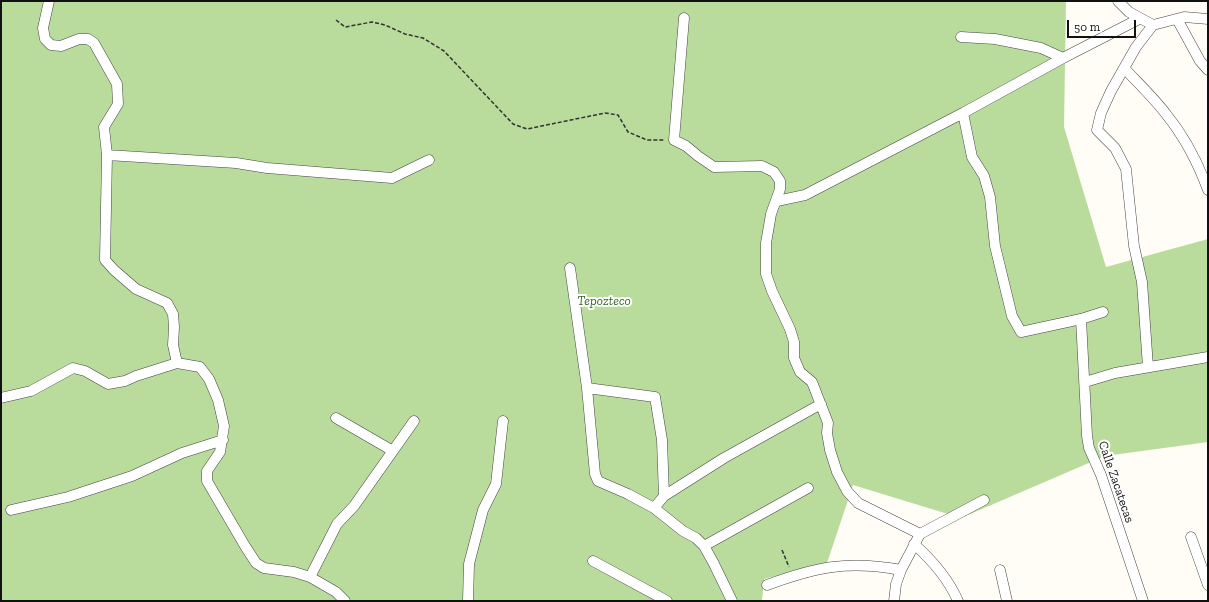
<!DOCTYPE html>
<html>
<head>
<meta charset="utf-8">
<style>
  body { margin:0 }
  #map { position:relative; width:1209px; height:602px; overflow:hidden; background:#fffdf5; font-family:"Zilla Slab",serif }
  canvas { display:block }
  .frame { position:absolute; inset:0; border:2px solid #111; pointer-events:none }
  .scale { position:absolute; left:1067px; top:20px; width:69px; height:18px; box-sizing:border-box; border:2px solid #111; border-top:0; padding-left:5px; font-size:12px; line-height:14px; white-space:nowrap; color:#111; -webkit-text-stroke:3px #fff; paint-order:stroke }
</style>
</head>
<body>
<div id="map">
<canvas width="1209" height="602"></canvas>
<div class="frame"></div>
<div class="scale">50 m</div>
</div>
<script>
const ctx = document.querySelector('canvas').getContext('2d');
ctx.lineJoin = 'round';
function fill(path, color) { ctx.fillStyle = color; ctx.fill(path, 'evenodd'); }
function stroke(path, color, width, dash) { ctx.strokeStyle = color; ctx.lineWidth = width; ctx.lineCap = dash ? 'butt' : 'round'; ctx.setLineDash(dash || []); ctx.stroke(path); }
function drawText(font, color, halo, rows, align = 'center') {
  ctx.font = font + ' "Zilla Slab",serif'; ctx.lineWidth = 4; ctx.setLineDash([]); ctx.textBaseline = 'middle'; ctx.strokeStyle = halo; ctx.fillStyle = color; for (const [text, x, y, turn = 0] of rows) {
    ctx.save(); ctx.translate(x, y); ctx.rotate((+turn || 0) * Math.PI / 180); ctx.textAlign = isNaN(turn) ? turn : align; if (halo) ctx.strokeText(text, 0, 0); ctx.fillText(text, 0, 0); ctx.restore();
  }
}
const forest = new Path2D(`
  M1 1H1066L1064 127 1106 267 1208 239V442L1105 456 961 518 853 485 827 563 764 579 762 601H1Z`);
const path = new Path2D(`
  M336 20 345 27 372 22 385 25 405 34 423 38 444 51 513 124 527 129 605 113 618 115 628 132 647 140H665
  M782 550 789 567`);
const minor = new Path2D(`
  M49 1 43 28 45 39 51 45 61 46 79 39H88L94 43 117 84 118 104 104 127 107 155 105 260 114 270 136 289 167 303 173 314 174 327 173 345 177 363
  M1118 1 1129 12 1153 25
  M684 18 674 140 686 146 698 156 714 167 762 166 774 172 780 181V189L771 214 766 243V274L772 291 790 329 794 342V358L800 372 812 382 828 423 827 433 830 450 837 472 847 491 858 503 920 534
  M1177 19 1200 61 1208 70
  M961 37 995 39 1041 48 1063 58
  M1124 68C1138 83 1154 98 1166 114 1184 136 1198 163 1208 190
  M963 113 972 157 984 176 990 197 995 246 1012 316 1021 332 1081 319 1103 312
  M107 155 236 163 267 168 392 178 429 160
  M777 201 805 195 963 113 1063 58 1139 19
  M570 268 587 388 595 474 598 481 628 494 654 508 683 531 696 538 704 546 713 562 732 601
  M1081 319 1087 436 1089 448 1101 475 1143 601
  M1148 367 1142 282 1134 246 1126 169 1115 148 1097 130 1101 113 1111 91 1136 47 1153 25 1184 17 1208 19
  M1085 382 1115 373 1208 357
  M587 388 655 397 662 440 664 496 654 508
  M1 398 31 391 73 368 85 371 108 384 125 381 136 376 177 363 200 367 209 379 218 400 224 426 220 452 207 471V481L245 546 256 563 264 568 294 572 310 577 336 592 345 601
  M336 418 393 451
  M664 496 724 458 821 404
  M11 510 68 497 132 476 182 453 223 440
  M920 534 984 500
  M1191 537 1208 585
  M914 544C933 561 948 578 958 601
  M704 546 808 488
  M593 561 667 601
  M1000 570 1007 601
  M310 577 337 524 354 506 414 421
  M767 585C816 567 848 560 901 570
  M468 601 469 564 483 510 496 484 503 421
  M894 601 896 584 901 570 920 534`);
const parkNames = [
  ["Tepozteco",604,301]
];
const streetNames = [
  ["Calle Zacatecas",1116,482,71]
];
fill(forest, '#b9dc9c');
stroke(minor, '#444', 11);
stroke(path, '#333', 1.5, [4, 2]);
stroke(minor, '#fff', 10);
drawText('italic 13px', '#2f6b1f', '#fff', parkNames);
drawText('13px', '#111', '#fff', streetNames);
</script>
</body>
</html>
